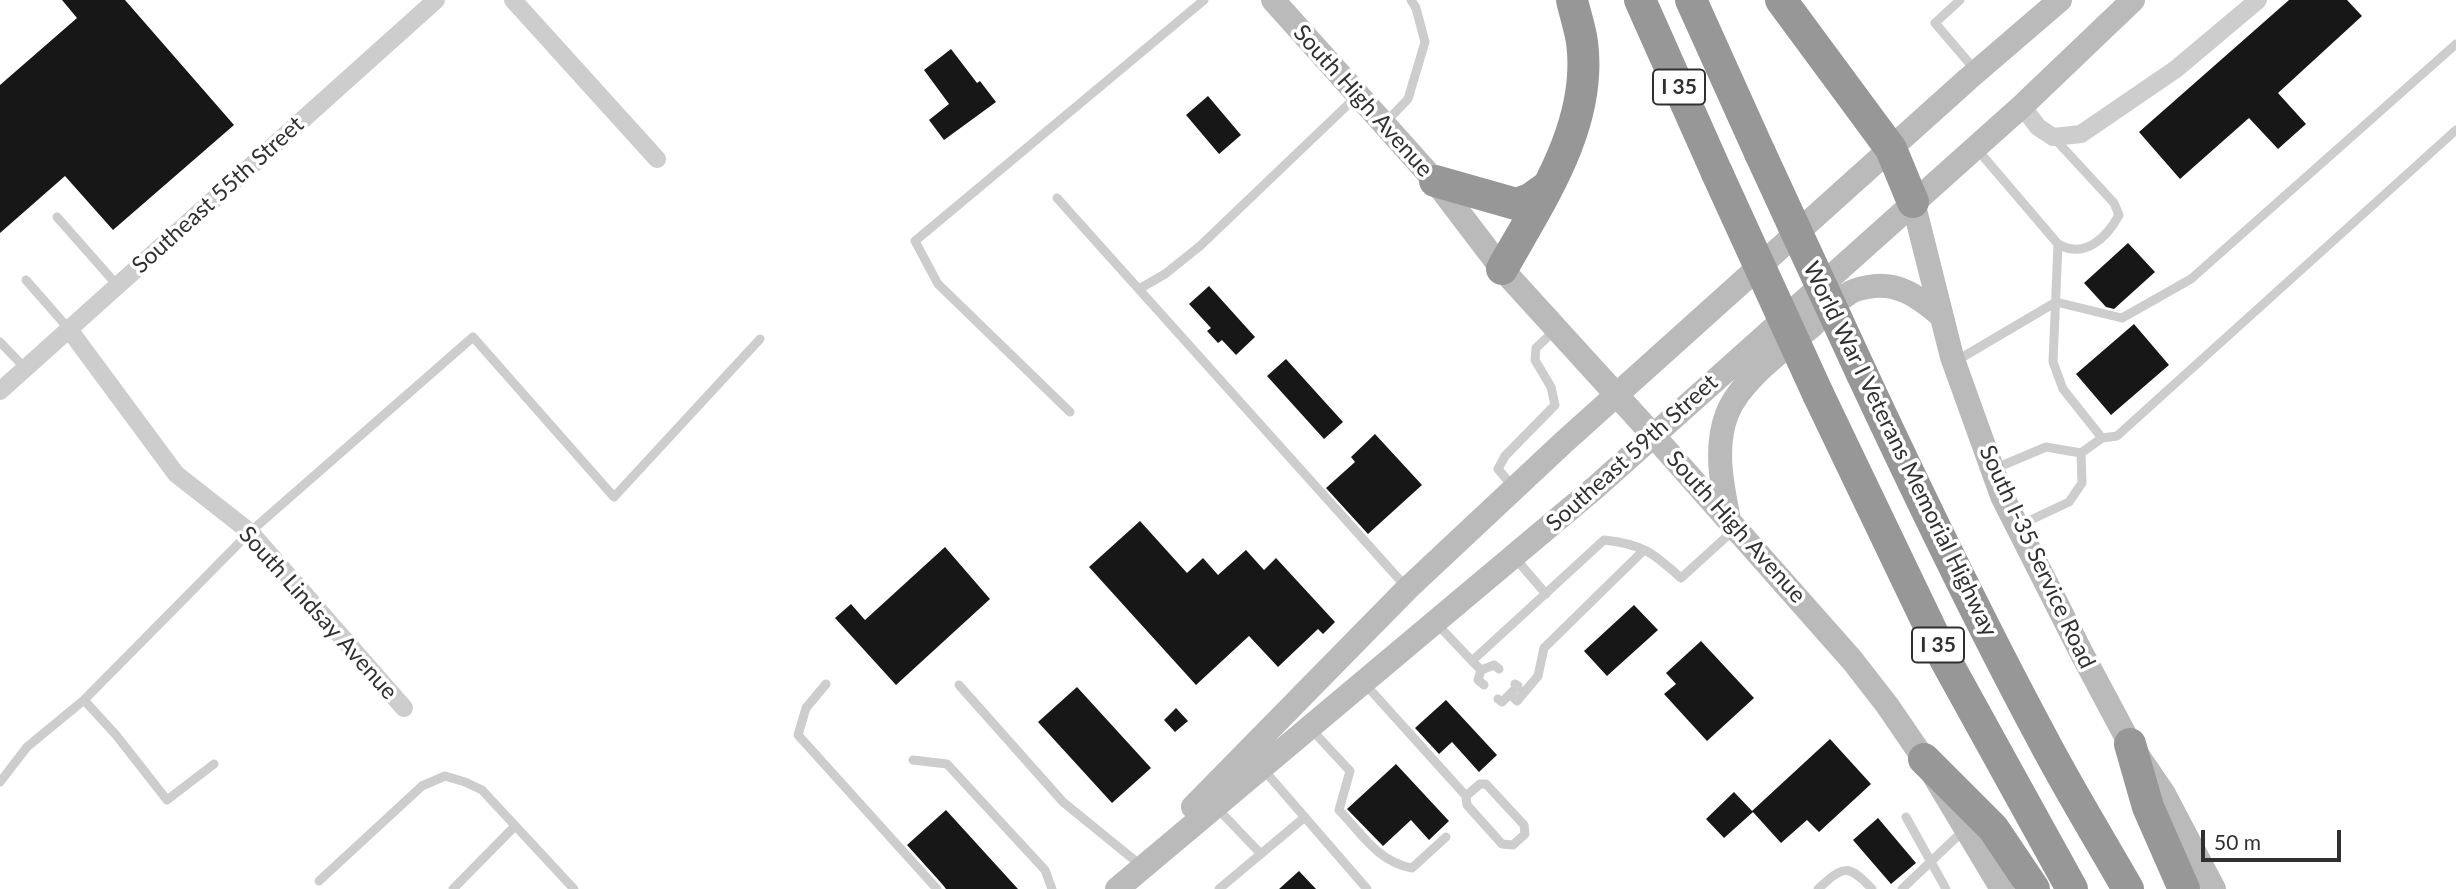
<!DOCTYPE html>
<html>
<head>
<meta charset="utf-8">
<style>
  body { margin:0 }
  #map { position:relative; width:2456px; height:889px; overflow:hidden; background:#fff; font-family:Lato,sans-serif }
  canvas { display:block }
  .scale { position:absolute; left:2201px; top:830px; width:140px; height:32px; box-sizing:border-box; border:4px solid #303030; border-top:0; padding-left:9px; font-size:21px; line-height:24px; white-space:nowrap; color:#303030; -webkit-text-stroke:5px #fff; paint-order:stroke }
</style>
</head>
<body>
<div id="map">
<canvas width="2456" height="889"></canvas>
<div class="scale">50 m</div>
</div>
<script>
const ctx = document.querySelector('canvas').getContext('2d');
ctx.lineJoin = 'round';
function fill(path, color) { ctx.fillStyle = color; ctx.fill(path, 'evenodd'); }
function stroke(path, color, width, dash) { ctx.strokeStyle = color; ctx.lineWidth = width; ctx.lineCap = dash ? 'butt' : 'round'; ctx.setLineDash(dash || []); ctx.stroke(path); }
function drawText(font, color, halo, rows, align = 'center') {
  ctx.font = font + ' Lato,sans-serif'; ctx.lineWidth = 7; ctx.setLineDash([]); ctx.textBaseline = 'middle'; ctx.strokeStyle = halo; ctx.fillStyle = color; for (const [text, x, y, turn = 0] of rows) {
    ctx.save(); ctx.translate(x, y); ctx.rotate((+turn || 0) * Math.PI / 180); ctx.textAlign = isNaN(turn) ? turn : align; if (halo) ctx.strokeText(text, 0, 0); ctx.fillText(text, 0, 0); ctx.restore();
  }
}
const building = new Path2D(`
  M62 0H125L234 125 113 230 65 176 0 233V85L77 18Z
  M2289 0H2347L2362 16 2278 93 2306 124 2278 149 2249 118 2180 179 2139 132Z
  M951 49 977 83 980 81 996 102 944 140 929 120 949 104 924 70Z
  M1208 96 1241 135 1219 154 1186 115Z
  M2128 243 2155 272 2114 309 2106 307 2084 283Z
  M1209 286 1255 337 1236 355 1222 340 1218 343 1207 331 1211 328 1189 304Z
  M2134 324 2169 365 2111 415 2076 374Z
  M1286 359 1343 422 1324 439 1267 376Z
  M1375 434 1422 485 1368 534 1326 488 1355 462 1351 457Z
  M1140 521 1187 573 1203 558 1218 575 1246 550 1264 570 1276 558 1335 622 1323 634 1318 629 1278 667 1249 636 1196 685 1089 567Z
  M945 547 990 599 896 685 835 618 851 604 865 620Z
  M1634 605 1658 630 1607 676 1584 651Z
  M1701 641 1754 698 1707 741 1664 694 1676 684 1666 673Z
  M1077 687 1151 768 1112 803 1038 722Z
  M1446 700 1497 755 1479 772 1452 742 1439 754 1415 728Z
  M1176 708 1188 721 1175 732 1164 720Z
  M1830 739 1871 784 1819 832 1807 820 1781 843 1752 811Z
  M1396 764 1449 821 1429 840 1411 820 1383 846 1347 809Z
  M1734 792 1753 812 1724 838 1706 819Z
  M946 810 1018 889H946L943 885 907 845Z
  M1878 818 1916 863 1891 884 1853 840Z
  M1299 871 1316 889H1279Z`);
const lane = new Path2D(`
  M1960 0 1935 23 1976 71
  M1385 123 1408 99 1425 42 1416 8 1411 0
  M2054 138 2114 203 2119 215C2106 239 2084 259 2058 244
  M1976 148 2058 244 2053 362 2063 389 2102 438 2117 436 2456 130
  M1057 198 1407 588
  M57 217 117 285
  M26 280 68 328
  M1139 289 1165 274 1200 246 1357 96
  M0 342 25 368
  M1956 361 2056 302 2122 318 2191 279 2456 44
  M1070 412 938 284 915 241 1204 0
  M2081 453 2102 438
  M1994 469 2046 447 2081 453 2082 483 2069 502 2020 525
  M1513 487 1498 469 1505 456 1555 405 1551 387 1535 360 1536 348 1555 330
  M1515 558 1546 594
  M1437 624 1472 661 1604 540C1643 544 1653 553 1681 578L1735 529
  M1472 661 1481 670 1478 680 1484 685
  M1481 670 1494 665 1499 669
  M826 684 806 708 798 735 937 889
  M1365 684 1466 796 1467 805 1502 844 1513 845 1525 834 1524 825 1486 784H1480L1466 796
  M959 685 1063 802 1138 863
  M1511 695 1517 701 1538 676 1544 648 1644 550
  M1498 699 1502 702 1518 686 1515 684
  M1311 729 1350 771 1339 810C1362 834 1378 862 1412 868L1446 837
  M913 760 947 764 1045 870 1052 889
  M214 764 167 800 116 735 84 700 250 532 473 337 614 497 760 339
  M1263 769 1367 889
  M0 782 27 747 84 700
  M1216 807 1261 854
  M1906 817 1946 889
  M319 881 422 786 445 776 465 782 482 790 574 889
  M453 889 515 826
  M1219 889 1305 817
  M1818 889C1843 866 1848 863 1872 889
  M1902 889 1964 830`);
const street = new Path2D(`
  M513 0 657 159
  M2022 106 2038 127 2053 137 2081 134 2176 69 2258 0
  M68 328 176 474 250 532 404 708
  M0 391 436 0`);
const secondary = new Path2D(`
  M1273 0 1435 181 1502 269 1653 435 1852 660 1887 705 1924 759 2002 889
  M1913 202 1952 357 2002 496 2082 654 2130 744 2164 794 2214 889
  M1729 520C1722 485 1714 448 1727 414 1740 380 1785 349 1812 326 1823 315 1835 302 1848 294 1853 290 1862 288 1868 287 1897 281 1919 297 1940 315
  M1193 807 1407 589 1564 442 1968 79 2060 0
  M1117 889 1596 487 2022 106 2133 0`);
const highway = new Path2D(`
  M1640 0 1717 173
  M1691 0 1760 153
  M1781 0 1891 149 1913 202
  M1435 181 1516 204 1530 199 1547 187
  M1502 269C1540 201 1593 125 1582 42 1580 28 1575 14 1572 0
  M1862 374C1919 496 1977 617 2041 736 2068 788 2099 838 2128 889
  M1818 394 1945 659 2072 889
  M2130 744 2148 807 2184 889
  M1924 759 1993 828 2034 889`);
const highwayBridge = new Path2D(`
  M1760 153 1862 374
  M1717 173 1818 394`);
const shields = [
  [1679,87,52],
  [1938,645,52]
];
const shieldNames = [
  ["I 35",1679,87],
  ["I 35",1938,645]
];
const streetNames = [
  ["South High Avenue",1363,101,48],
  ["Southeast 55th Street",218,195,-42],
  ["World War I Veterans Memorial Highway",1900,449,64],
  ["Southeast 59th Street",1632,453,-42],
  ["South High Avenue",1736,527,48],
  ["South I-35 Service Road",2037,557,65],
  ["South Lindsay Avenue",318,613,48]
];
fill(building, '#171717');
stroke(lane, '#cdcdcd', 9);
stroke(street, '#cdcdcd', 18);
stroke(secondary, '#bababa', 24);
stroke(highway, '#979797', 32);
stroke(highwayBridge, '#979797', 32);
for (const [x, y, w] of shields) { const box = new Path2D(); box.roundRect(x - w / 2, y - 17.5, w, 35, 5); ctx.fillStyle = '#fff'; ctx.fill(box); stroke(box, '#303030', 2); }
drawText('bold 21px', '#303030', null, shieldNames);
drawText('23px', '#303030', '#fff', streetNames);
</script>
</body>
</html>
